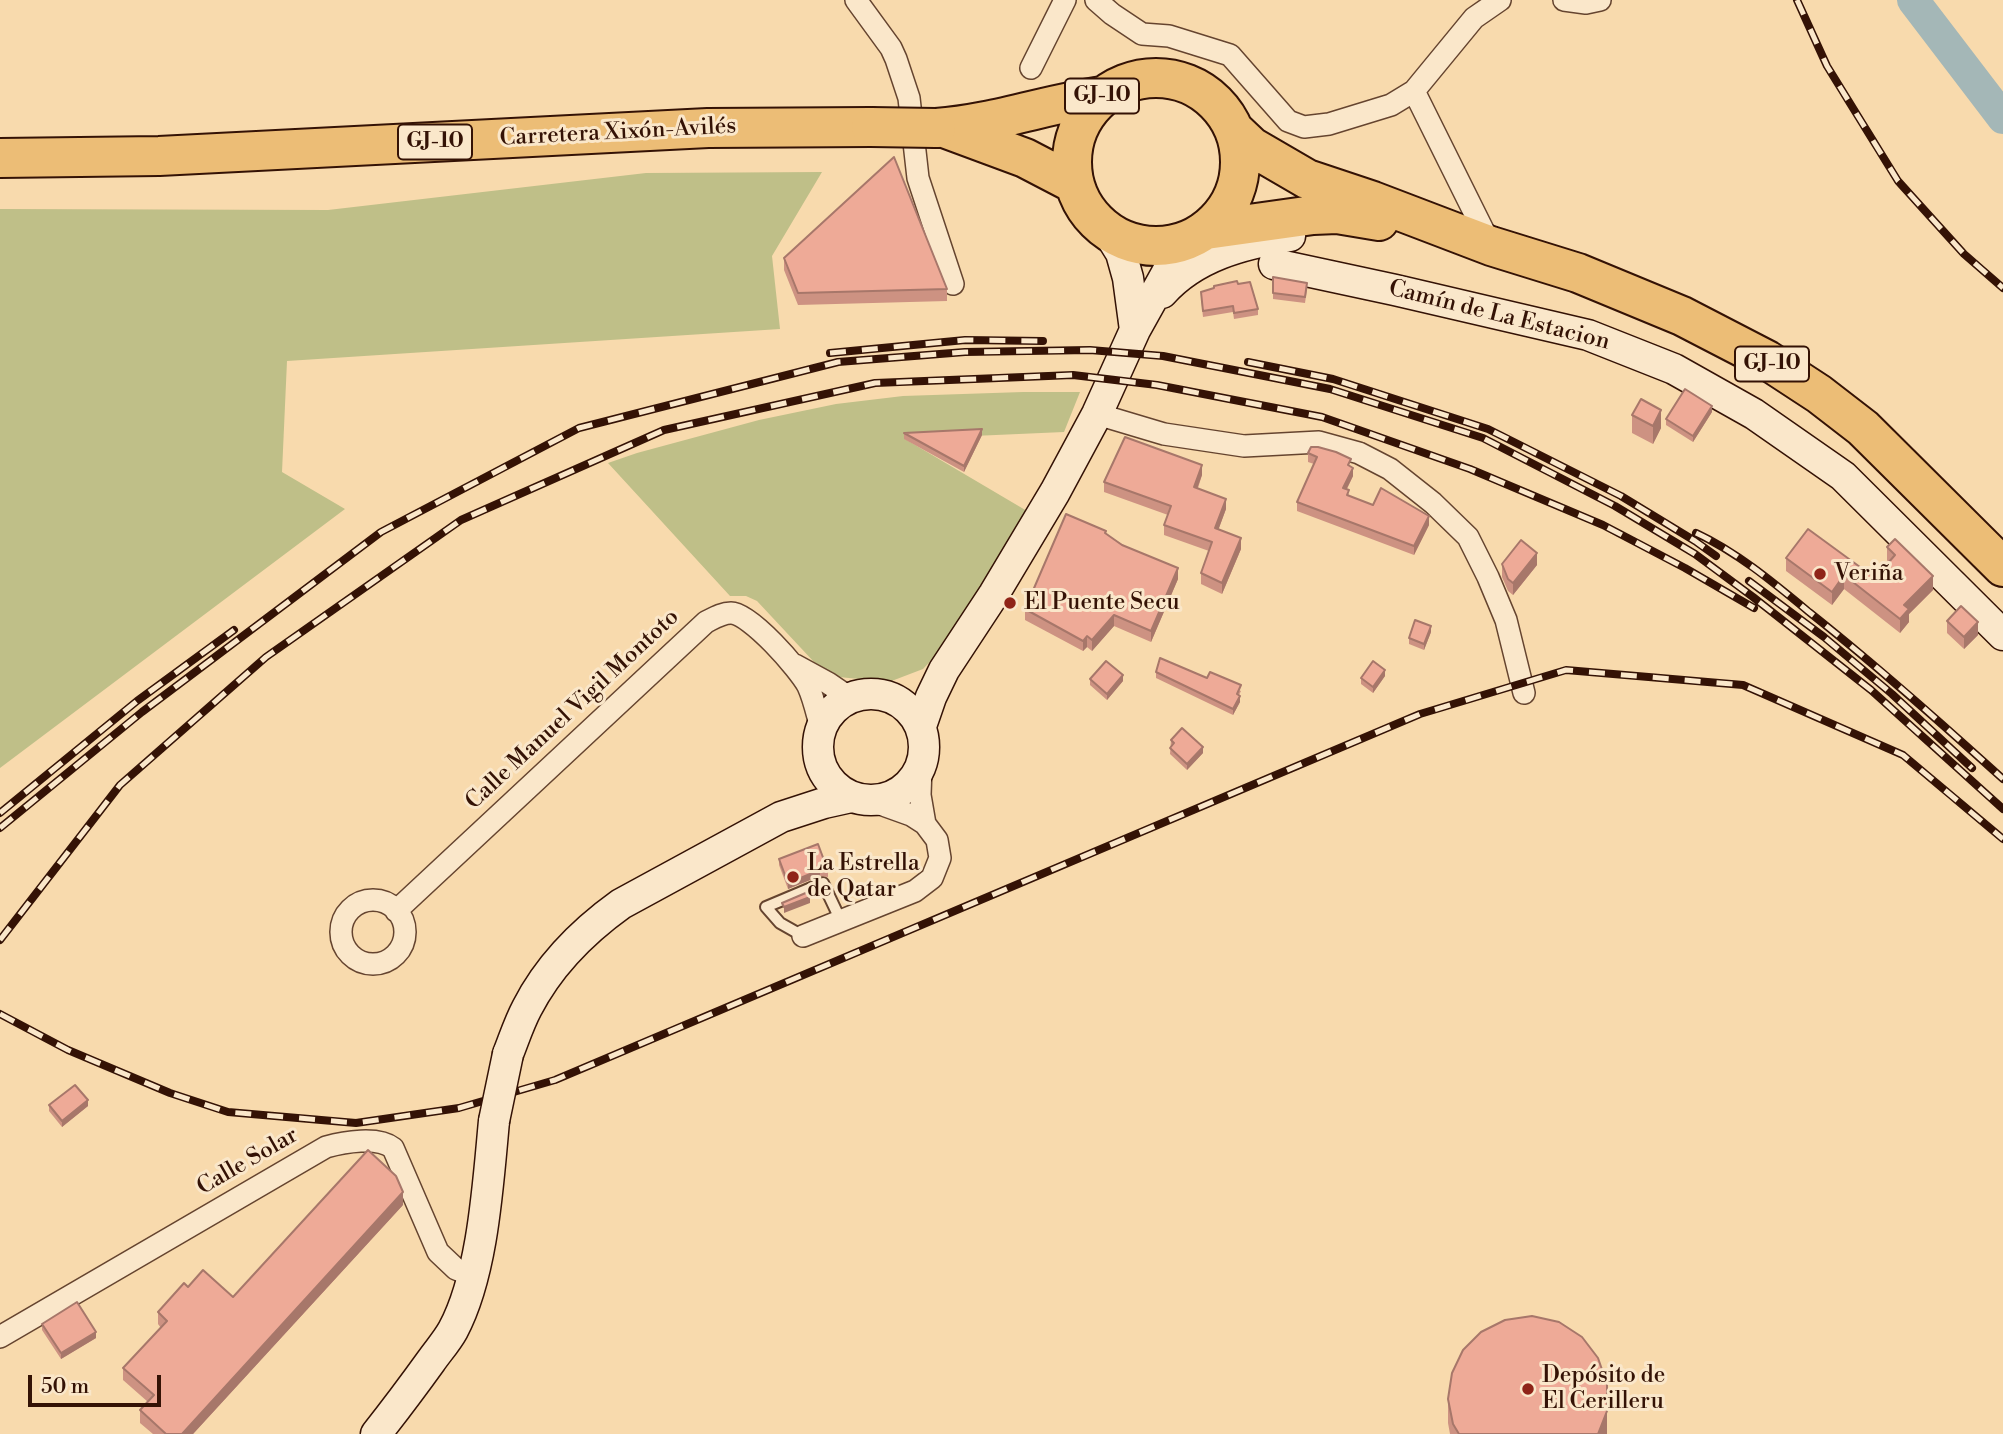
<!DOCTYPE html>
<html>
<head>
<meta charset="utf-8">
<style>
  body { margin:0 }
  #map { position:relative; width:2003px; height:1434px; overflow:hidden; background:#f8daad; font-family:"Libre Bodoni",serif }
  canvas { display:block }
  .scale { position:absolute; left:28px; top:1375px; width:133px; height:32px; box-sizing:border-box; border:4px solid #341205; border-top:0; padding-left:9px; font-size:21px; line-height:24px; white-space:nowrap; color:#341205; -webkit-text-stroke:5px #fae7ca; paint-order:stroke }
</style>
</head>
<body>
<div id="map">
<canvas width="2003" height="1434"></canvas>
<div class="scale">50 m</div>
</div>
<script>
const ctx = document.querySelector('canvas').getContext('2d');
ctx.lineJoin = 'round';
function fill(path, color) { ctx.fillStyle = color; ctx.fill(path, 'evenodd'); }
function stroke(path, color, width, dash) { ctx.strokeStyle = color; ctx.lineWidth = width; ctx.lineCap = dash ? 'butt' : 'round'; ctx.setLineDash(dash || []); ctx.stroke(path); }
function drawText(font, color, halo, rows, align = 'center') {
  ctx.font = font + ' "Libre Bodoni",serif'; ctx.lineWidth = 6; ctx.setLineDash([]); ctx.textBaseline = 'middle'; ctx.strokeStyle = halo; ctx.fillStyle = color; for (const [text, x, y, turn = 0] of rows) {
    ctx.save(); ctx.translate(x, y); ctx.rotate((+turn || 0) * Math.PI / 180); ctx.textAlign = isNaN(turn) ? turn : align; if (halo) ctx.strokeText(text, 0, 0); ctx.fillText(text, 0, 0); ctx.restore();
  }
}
const green = new Path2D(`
  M822 172 772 256 780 329 287 361 282 472 345 509 0 768V209L328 210 646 173Z
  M1023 392H1080L1064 432 905 439 1027 511 939 652 923 669 889 682 839 677 814 662 757 601 746 596H730L608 463 637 453 759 420 836 404 903 396Z`);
const river = new Path2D(`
  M1913 0 2003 118`);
const lane = new Path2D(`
  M803 936 780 923 766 907 823 883 841 921`);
const street = new Path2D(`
  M856 0 891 48 896 59 909 98 918 178 953 284
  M1096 0 1112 14 1142 34 1169 36 1230 55 1288 121 1304 127 1329 124 1391 105 1414 91 1474 18 1500 0
  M1564 0 1586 3 1600 0
  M1031 68 1065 0
  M1414 91 1490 244
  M1097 414 1164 434 1244 446 1319 442 1359 453 1390 469 1433 503 1468 537 1488 577 1506 620 1524 693
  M795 665 828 683 850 698
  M921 767 920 795 925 824
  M341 932a32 32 0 1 1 64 0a32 32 0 1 1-64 0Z
  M396 911 706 622C714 618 722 613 731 613 750 613 799 669 808 686 814 699 817 714 821 728
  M803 936 915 891 932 878 940 858 937 840 925 824 911 815 872 801
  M0 1337 326 1147C344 1142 378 1136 393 1148L438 1252 456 1269 473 1276`);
const secondary = new Path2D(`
  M1108 232 1121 253 1128 278 1135 330
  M1274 264 1395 290 1588 335 1674 369 1754 414 1843 476 2003 635
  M1162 293C1195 256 1243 244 1290 236
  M818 747a53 53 0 1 1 106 0a53 53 0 1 1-106 0Z
  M921 726 931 697 944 670 994 594 1055 492 1097 414 1135 330 1184 242
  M508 1054C514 1039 519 1023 527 1008 549 965 582 932 621 904L781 817 824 803 851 797
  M376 1434C395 1410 413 1386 431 1361 438 1351 447 1341 453 1330 483 1274 488 1184 494 1121`);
const highway = new Path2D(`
  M1072 162a84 84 0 1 1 168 0a84 84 0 1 1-168 0Z
  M936 128C993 124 1047 104 1102 96
  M944 128 1025 158 1073 183
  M1234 130 1252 147 1307 179 1373 201 1491 246 1578 273 1682 316 1767 360 1819 394 1863 428 2003 567
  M0 158 159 156 708 128 871 127
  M1206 230 1313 215 1337 214 1379 221`);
const rail = new Path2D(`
  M1797 0 1827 66 1898 181 1964 254 2003 288
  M830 353 965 340 1043 341
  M1248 362 1333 379 1488 429 1621 496 1695 541 1716 556
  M1696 533C1737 552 1774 583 1809 612 1876 665 1940 722 2003 779
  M1749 581 1824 637 1892 694 1972 768
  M0 813 137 701 234 630
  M0 828 142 712 381 532 579 428 838 362 965 352 1090 350 1163 356 1330 389 1483 438 1615 506 1695 554 1753 597 1871 690 2003 809
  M0 940 120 785 266 657 461 520 664 430 875 383 1073 375 1157 385 1322 417 1470 469 1603 525 1685 568 1754 608
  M0 1014 68 1050 170 1093 228 1112 356 1123 459 1108 555 1080 1420 714 1566 670 1743 685 1903 755 2003 839`);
const secondaryBridge = new Path2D(`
  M494 1121 508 1054`);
const highwayBridge = new Path2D(`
  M871 127 936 128`);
const wall = new Path2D(`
  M784 258 947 289V301L798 305 784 270Z
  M1273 277 1307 289 1305 303 1273 299Z
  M1238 284 1258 309V315L1234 319 1233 312 1203 317 1201 298Z
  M1712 412 1693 442 1666 425V419Z
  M1632 415 1661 428 1653 444 1632 433Z
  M904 433 982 435 964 472 904 439Z
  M1308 453 1351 466 1353 476 1347 489 1349 496 1429 525 1414 555 1297 511V502L1314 464 1308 462Z
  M1202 475 1198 488 1226 509 1218 530 1241 549 1222 594 1201 584V573L1209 551 1164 535V525L1168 515 1104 492V482Z
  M1106 534 1178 579 1151 642 1114 626 1092 651 1087 647 1083 651 1025 620V609Z
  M1887 547 1933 590 1909 614V622L1900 633 1844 589 1832 605 1786 571V558L1875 578 1888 562 1887 560Z
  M1502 564 1537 565 1513 595 1508 591 1502 577Z
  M1947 621 1978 635 1964 649 1947 633Z
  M1431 632 1424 650 1409 644V638Z
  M1156 672 1207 678 1241 691 1239 695 1240 702 1233 715 1156 678Z
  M1385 676 1373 693 1361 684V678Z
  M1090 679 1123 681 1107 700 1090 685Z
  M1171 740 1203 753 1187 770 1170 754Z
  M779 859 828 871V877L820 876 788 889 779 865Z
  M49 1105 88 1106 62 1127 49 1111Z
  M403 1205 193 1434H153L140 1423V1410L148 1402 123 1380V1368L161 1328 158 1324V1312L188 1287 233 1297Z
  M42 1324 96 1338 61 1359 42 1330Z
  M1448 1399 1607 1434H1450L1448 1423Z`);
const shadedWall = new Path2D(`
  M1712 406V412L1693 442V436Z
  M1661 410V428L1653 444V426Z
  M982 429V435L964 472V466Z
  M1202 465V475L1194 497V487Z
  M1353 468V476L1343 496V488Z
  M1226 499V509L1215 539V528Z
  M1429 516V525L1414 555V546Z
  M1241 538V549L1222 594V583Z
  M1537 553V565L1513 595V583Z
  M1178 568V579L1151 642V631Z
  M1844 575V589L1832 605V592Z
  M1933 576V590L1909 614V622L1900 633V619L1904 605Z
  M1114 615V626L1092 651V640Z
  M1978 622V635L1964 649V637Z
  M1431 626V632L1424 650V644Z
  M1087 636V647L1083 651V641Z
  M1385 670V676L1373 693V687Z
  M1123 675V681L1107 700V694Z
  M1240 696V702L1233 715V709Z
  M1203 747V753L1187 770V764Z
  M820 870V876L788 889V883Z
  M810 897V903L784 913V907Z
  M88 1100V1106L62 1127V1121Z
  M403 1192V1205L193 1434H182Z
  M96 1332V1338L61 1359V1353Z
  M1607 1384V1434H1598Z`);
const building = new Path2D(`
  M894 157 947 289 798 293 784 258Z
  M1273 277 1307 283 1305 297 1273 293Z
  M1237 281 1238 284 1250 282 1258 309 1234 313 1233 306 1203 311 1201 292 1214 288V286Z
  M1685 389 1712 406 1693 436 1666 419Z
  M1641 399 1661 410 1653 426 1632 415Z
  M982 429 964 466 904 433Z
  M1125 437 1202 465 1194 487 1226 499 1215 528 1241 538 1222 583 1201 573 1212 542 1164 525 1171 506 1104 482Z
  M1311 447H1318L1336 452 1351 459 1348 465 1353 468 1343 488 1349 490 1347 495 1373 505 1381 488 1429 516 1414 546 1297 502 1317 457 1308 453Z
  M1066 514 1106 531 1105 533 1122 545 1178 568 1151 631 1114 615 1092 640 1087 636 1083 641 1025 609Z
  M1808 529 1875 578 1895 555 1887 547 1895 539 1933 576 1904 605 1909 609 1900 619 1844 575 1832 592 1786 558Z
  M1521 540 1537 553 1513 583 1508 579 1502 564Z
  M1961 606 1978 622 1964 637 1947 621Z
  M1415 620 1431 626 1424 644 1409 638Z
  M1160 658 1207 678 1210 672 1241 685 1237 694 1240 696 1233 709 1156 672Z
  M1106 661 1123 675 1107 694 1090 679Z
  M1373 661 1385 670 1373 687 1361 678Z
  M1182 728 1203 747 1187 764 1170 748 1174 743 1171 740Z
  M818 844 828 871 820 870 788 883 779 859Z
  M808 892 810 897 784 907 782 903Z
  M75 1085 88 1100 62 1121 49 1105Z
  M368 1150 396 1176 403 1192 182 1434H166L140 1410 154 1395 123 1368 167 1321 158 1312 184 1283 188 1287 203 1270 233 1297Z
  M77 1302 96 1332 61 1353 42 1324Z
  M1532 1316 1559 1322 1582 1337 1598 1358 1607 1384V1411L1598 1434H1459L1453 1424 1448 1399 1452 1373 1463 1350 1481 1332 1505 1320Z`);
const markers = [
  [1820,574,7,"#8f2418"],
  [1010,603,7,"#8f2418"],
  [793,877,7,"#8f2418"],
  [1528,1389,7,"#8f2418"]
];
const shields = [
  [1102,96,74],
  [435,142,74],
  [1772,364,74]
];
const shieldNames = [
  ["GJ-10",1102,96],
  ["GJ-10",435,142],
  ["GJ-10",1772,364]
];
const streetNames = [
  ["Carretera Xixón-Avilés",618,133,-3],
  ["Camín de La Estacion",1499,316,14],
  ["Calle Manuel Vigil Montoto",573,710,-43],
  ["Calle Solar",248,1162,-30]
];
const poiNames = [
  ["Veriña",1834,574],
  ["El Puente Secu",1024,603],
  ["La Estrella",807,864],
  ["de Qatar",807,890],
  ["Depósito de",1542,1376],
  ["El Cerilleru",1542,1402]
];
fill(green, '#bfbf88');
stroke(river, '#a4b7b7', 32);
stroke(lane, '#65442f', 14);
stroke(street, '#65442f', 24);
stroke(secondary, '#341205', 33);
stroke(highway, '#341205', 42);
stroke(lane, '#fae7ca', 10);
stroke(street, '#fae7ca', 21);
stroke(secondary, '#fae7ca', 30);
stroke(highway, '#ecbd76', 38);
stroke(rail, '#341205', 8);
stroke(rail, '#fae7ca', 5, [16]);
stroke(secondaryBridge, '#341205', 33, []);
stroke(highwayBridge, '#341205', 42, []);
stroke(secondaryBridge, '#fae7ca', 30);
stroke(highwayBridge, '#ecbd76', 38);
fill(wall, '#cd9282');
fill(shadedWall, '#a7776a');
fill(building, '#eeaa97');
stroke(building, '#a7776a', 2);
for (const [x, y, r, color] of markers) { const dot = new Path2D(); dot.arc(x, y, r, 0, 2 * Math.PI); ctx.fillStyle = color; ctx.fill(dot); stroke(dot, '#fae7ca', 2.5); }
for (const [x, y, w] of shields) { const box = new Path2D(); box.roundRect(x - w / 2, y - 17.5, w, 35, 5); ctx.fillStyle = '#fae7ca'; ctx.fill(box); stroke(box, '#341205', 2); }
drawText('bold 21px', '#341205', null, shieldNames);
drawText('23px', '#341205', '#fae7ca', streetNames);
drawText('23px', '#341205', '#fae7ca', poiNames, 'left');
</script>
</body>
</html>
